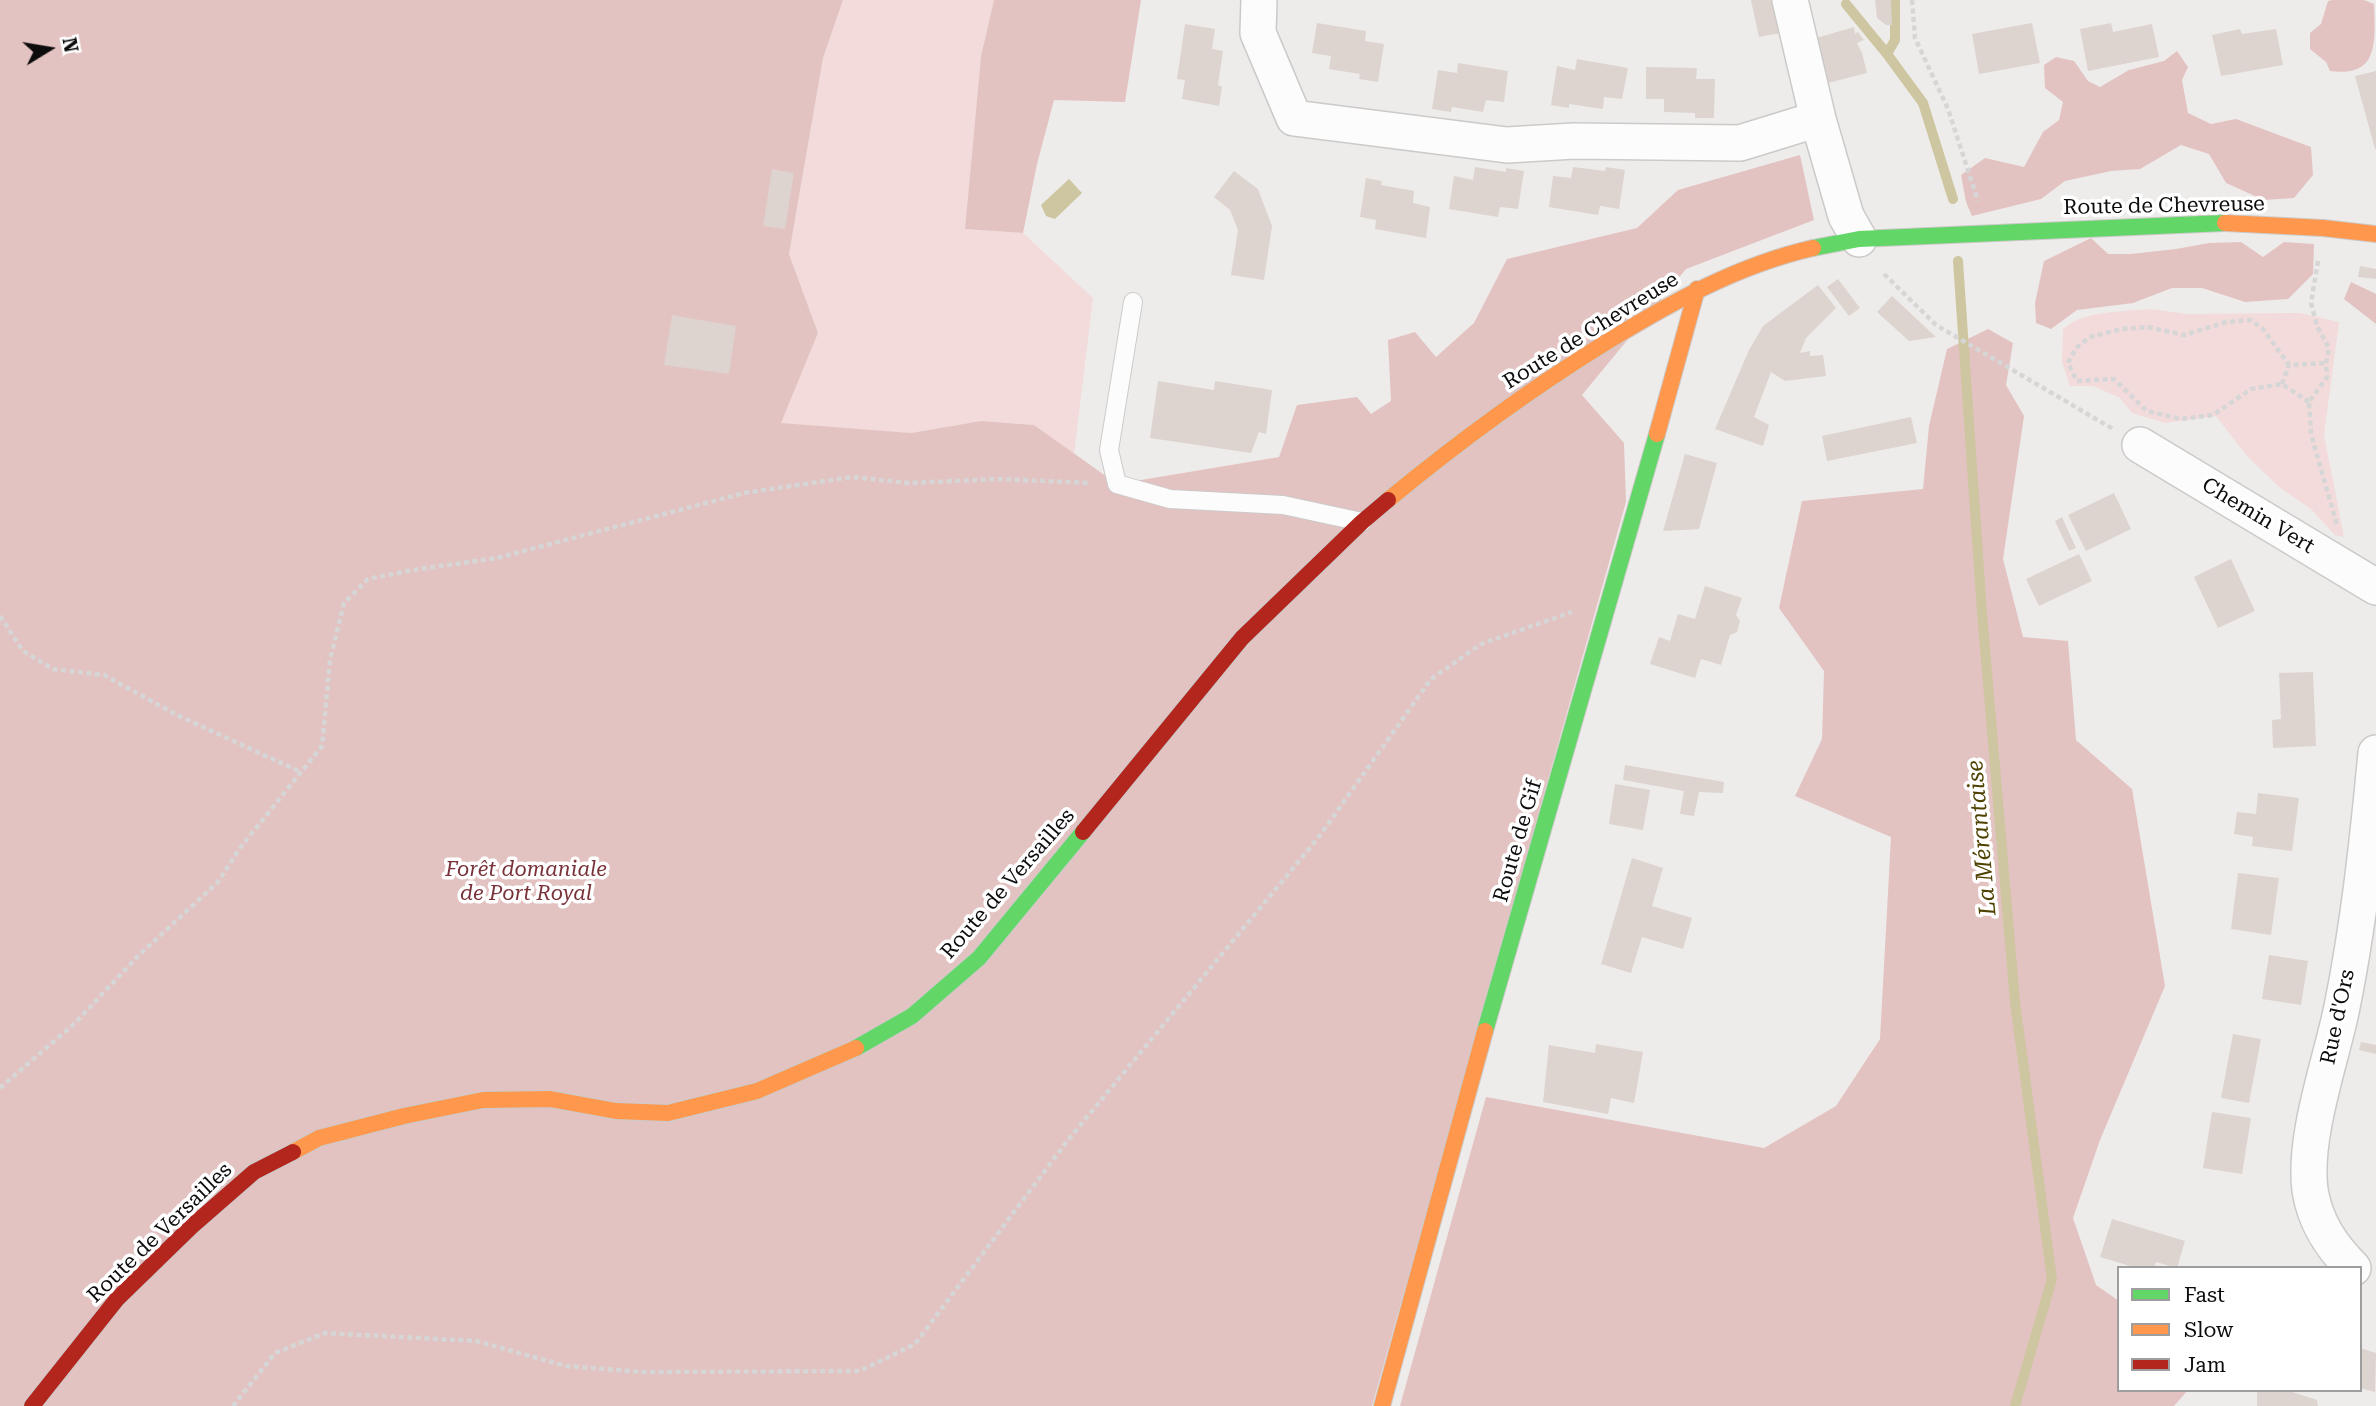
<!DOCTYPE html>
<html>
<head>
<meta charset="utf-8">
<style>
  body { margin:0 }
  #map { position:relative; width:2376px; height:1406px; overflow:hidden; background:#eeecea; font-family:"Roboto Serif",serif }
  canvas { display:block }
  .legend { position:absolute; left:2117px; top:1266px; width:245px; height:126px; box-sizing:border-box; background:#fff; border:2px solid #9e9e9e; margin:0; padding:9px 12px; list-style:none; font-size:21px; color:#0d0c0c }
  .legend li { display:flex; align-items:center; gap:14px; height:35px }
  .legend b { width:35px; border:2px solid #9e9e9e }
  .north { position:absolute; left:14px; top:14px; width:70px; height:70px; -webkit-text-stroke:5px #fff; paint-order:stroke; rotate:79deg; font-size:19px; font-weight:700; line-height:28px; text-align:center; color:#0d0c0c }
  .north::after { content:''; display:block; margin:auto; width:24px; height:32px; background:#0d0c0c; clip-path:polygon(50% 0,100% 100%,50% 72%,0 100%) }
</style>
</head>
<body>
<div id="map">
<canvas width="2376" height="1406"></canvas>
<ul class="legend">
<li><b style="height:9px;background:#63d668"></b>Fast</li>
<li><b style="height:9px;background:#ff974d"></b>Slow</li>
<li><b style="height:9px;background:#b3261e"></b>Jam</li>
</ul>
<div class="north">N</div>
</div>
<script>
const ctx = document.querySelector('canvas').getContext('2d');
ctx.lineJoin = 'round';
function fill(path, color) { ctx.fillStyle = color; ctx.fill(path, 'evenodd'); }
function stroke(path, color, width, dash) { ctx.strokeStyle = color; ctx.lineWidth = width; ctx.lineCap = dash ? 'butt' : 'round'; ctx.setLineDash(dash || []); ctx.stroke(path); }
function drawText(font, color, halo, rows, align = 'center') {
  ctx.font = font + ' "Roboto Serif",serif'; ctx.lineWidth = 7; ctx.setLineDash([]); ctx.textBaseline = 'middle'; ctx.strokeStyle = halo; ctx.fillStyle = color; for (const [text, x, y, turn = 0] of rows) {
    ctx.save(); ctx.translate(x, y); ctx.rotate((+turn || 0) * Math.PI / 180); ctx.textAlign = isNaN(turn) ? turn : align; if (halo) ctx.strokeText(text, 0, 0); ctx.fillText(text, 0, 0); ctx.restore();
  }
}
const green = new Path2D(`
  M843 0H994L981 56 965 229 1023 233 1093 298 1074 454 1034 425 981 421 911 433 780 424 818 333 789 254 823 58Z
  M2150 309 2188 314 2300 313 2339 322 2324 435 2344 537 2335 535 2311 509 2279 487 2246 455 2216 416 2165 423 2132 413 2120 398 2093 386H2070L2062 362 2063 329C2085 310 2122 312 2150 309Z`);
const forest = new Path2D(`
  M0 0H843L823 58 789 254 818 333 781 423 911 433 981 421 1034 425 1117 484 1279 457 1297 405 1357 397 1371 414 1391 401 1388 340 1415 332 1436 357 1474 323 1507 259 1637 228 1678 190 1800 155 1814 220 1686 269 1582 395 1624 443 1626 502 1372 1406H0Z
  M994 0H1141L1125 102 1054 100 1037 164 1023 233 965 229 981 56Z
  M2333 0H2364L2374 4C2376 48 2376 77 2330 71L2326 62 2310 49V33L2321 24 2328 1Z
  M2177 51 2188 67 2182 80 2188 113 2211 124 2236 119 2311 147 2313 175 2294 198 2264 200 2226 183 2209 154 2181 145 2140 169 2111 171 2065 181 2041 199 1972 216 1966 202 1961 175 1985 158 2024 167 2043 132 2059 120 2063 102 2045 88 2044 65 2056 57 2074 61 2088 81 2100 87 2129 70 2164 61Z
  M2091 238 2108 254H2131L2176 249 2209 243 2241 242 2263 257 2284 242 2314 244 2313 274 2288 299 2245 302 2202 288H2172L2133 303 2077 310 2051 329 2036 323 2035 303 2044 261Z
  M2351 282 2376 294V324L2344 299Z
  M1988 329 2013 343 2006 385 2024 416 2003 559 2023 637 2068 641 2076 740 2132 789 2165 986 2100 1140 2073 1218 2096 1285 2119 1301V1390H2188L2174 1406H1400L1486 1097 1764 1148 1836 1106 1880 1039 1891 837 1795 796 1822 739 1824 671 1779 608 1802 501 1923 489 1929 426 1947 349Z`);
const water = new Path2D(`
  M1069 179 1082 193 1055 219 1046 216 1041 205Z`);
const stream = new Path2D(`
  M1895 0V40L1887 54 1923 103 1953 199
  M1846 4 1887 54
  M1958 261 1982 613 2015 1002 2052 1279 2015 1406`);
const building = new Path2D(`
  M1751 0H1773L1781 33 1759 37Z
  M1875 0H1891L1892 25H1886L1877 18Z
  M1317 23 1366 31 1365 41 1384 44 1378 82 1359 79 1360 74 1329 69 1331 56 1312 53Z
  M2032 23 2040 63 1979 74 1972 34Z
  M2111 23 2113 32 2152 24 2159 57 2088 71 2080 29Z
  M1185 24 1215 29 1212 49 1223 51 1218 85 1222 87 1219 106 1182 99 1185 80 1177 79Z
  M1854 27 1855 34 1858 32 1864 40 1857 43 1862 53 1867 73 1828 83 1816 38Z
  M2240 29 2242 34 2276 29 2283 65 2221 76 2212 35Z
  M1577 59 1628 68 1622 99 1604 97 1603 109 1569 104V108L1551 105 1557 66 1575 70Z
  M1458 63 1508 71 1504 102 1486 100 1483 112 1452 107 1451 112 1432 109 1438 70 1457 73Z
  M1646 67 1697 68 1696 79H1715L1714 118H1695V113L1664 112V99H1646Z
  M2376 71V149H2375L2355 76Z
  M1475 167 1506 172V168L1524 171 1518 209 1500 207 1498 217 1449 209 1454 176 1473 180Z
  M1573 167 1605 171 1606 167 1625 170 1619 209 1600 206 1598 215 1549 207 1553 176 1571 178Z
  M772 169 794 173 785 229 763 226Z
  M1234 171 1258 189 1272 226 1264 280 1231 275 1238 230 1230 210 1214 197Z
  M1366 178 1382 181 1381 185 1414 191 1413 203 1430 207 1426 238 1375 229 1376 220 1360 217Z
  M2360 266 2376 269V279L2358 277Z
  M1838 279 1860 308 1849 316 1827 287Z
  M1818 285 1836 308 1806 338 1800 353 1810 351V356L1823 355 1826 376 1785 381 1771 372 1754 417 1769 425 1763 446 1715 429 1749 350 1763 326Z
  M1892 296 1936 337 1909 341 1877 312Z
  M672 315 736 326 729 374 664 365Z
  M1158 381 1214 390 1215 381 1272 390 1266 434 1259 432 1251 453 1150 438Z
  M1911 417 1917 443 1827 461 1822 436Z
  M1685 454 1717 463 1699 529 1663 531Z
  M2114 493 2131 529 2086 551 2068 515Z
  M2062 517 2076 548 2069 551 2055 521Z
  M2079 554 2092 581 2039 606 2026 579Z
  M2231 559 2255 611 2218 628 2194 577Z
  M1705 586 1742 598 1736 615 1740 621 1737 632 1730 635 1721 665 1701 659 1695 678 1650 664 1659 637 1670 641 1678 614 1695 619Z
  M2313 672 2316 746 2273 748 2272 720 2281 719 2279 673Z
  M1625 765 1724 782 1723 793 1699 792 1694 816 1680 814 1684 791 1623 780Z
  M1615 784 1650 790 1643 830 1609 824Z
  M2258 793 2299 798 2292 851 2252 846 2253 837 2234 834 2237 812 2256 814Z
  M1632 858 1663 868 1652 906 1692 918 1683 949 1642 937 1631 973 1601 964Z
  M2238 873 2279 878 2271 935 2231 929Z
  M2269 955 2308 961 2301 1005 2262 999Z
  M2233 1034 2261 1039 2249 1103 2221 1098Z
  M2361 1042 2376 1045V1054L2359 1050Z
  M1596 1044 1643 1052 1634 1103 1611 1098 1608 1114 1543 1102 1549 1045 1595 1053Z
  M2212 1112 2251 1118 2242 1174 2203 1168Z
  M2112 1219 2185 1241 2177 1268 2156 1262 2154 1268H2137L2100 1257Z
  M2360 1348 2376 1353 2375 1392 2360 1388Z
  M2257 1390H2286L2317 1400 2318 1406H2257Z`);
const path = new Path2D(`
  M1912 0 1915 38 1948 109 1978 201
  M2318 261 2311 303 2317 326 2329 348 2326 363 2327 377 2309 402 2311 434 2337 525
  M1884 274 1936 325 2113 429
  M2282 384 2289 365
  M2309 402 2282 384 2251 389 2213 415 2181 419 2147 411 2114 379 2077 381 2068 363 2076 348 2090 337 2122 329 2148 327 2184 335 2226 322 2251 320 2263 329 2289 365 2326 363
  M0 616 23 651 53 669 104 675 177 715 301 772
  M0 1088 75 1023 139 955 218 882 240 848 322 746 330 660 344 603 368 579 413 570 497 558 744 493 852 477 908 483 999 479 1091 483
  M233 1406 275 1353 325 1333 476 1341 566 1366 643 1372 860 1371 915 1344 1068 1140 1318 838 1431 679 1481 644 1572 612`);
const lane = new Path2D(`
  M1133 302 1109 450 1117 484 1170 499 1283 505 1362 522`);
const street = new Path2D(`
  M1259 0 1258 33 1294 118 1507 145 1574 141 1740 143 1818 119
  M1790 0 1818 119 1846 216 1859 239
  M2140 445 2376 587
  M2353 1268C2331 1246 2315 1222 2310 1190 2303 1136 2331 1061 2342 1007 2359 923 2368 838 2376 753`);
const fast = new Path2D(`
  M1813 248 1859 239 2225 223
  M1485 1031 1657 434
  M856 1048 912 1016 979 958 1083 832`);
const slow = new Path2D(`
  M2225 223 2323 228 2376 234
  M1657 434 1697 289
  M1388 500C1457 443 1529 390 1605 343 1670 303 1738 265 1813 248
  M293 1152 319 1138 404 1116 483 1100 550 1099 616 1111 668 1113 757 1091 856 1048
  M1382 1406 1485 1031`);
const jam = new Path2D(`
  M1083 832 1242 638 1362 522 1388 500
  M32 1406 117 1299 191 1227 254 1172 293 1152`);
const streetNames = [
  ["Route de Chevreuse",2164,206,-1],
  ["Route de Chevreuse",1591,331,-32],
  ["Chemin Vert",2258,516,31],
  ["Route de Gif",1518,841,-74],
  ["Route de Versailles",1008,884,-49],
  ["Rue d'Ors",2338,1017,-78],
  ["Route de Versailles",160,1233,-44]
];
const parkNames = [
  ["Forêt domaniale",526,870],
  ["de Port Royal",526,894]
];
const waterNames = [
  ["La Mérantaise",1982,838,-95]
];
fill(green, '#f2dbda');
fill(forest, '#e3c2c2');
fill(water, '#cec6a0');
stroke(stream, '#cec6a0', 10);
fill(building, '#ddd3cf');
stroke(lane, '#cccac9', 20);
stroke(street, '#cccac9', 38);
stroke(fast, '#cccac9', 18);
stroke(slow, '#cccac9', 18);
stroke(jam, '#cccac9', 18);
stroke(path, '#d6d6d6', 4.5, [5, 3.5]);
stroke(lane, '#fcfcfc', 18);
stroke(street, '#fcfcfc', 35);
stroke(fast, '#63d668', 16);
stroke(slow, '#ff974d', 16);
stroke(jam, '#b3261e', 16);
drawText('21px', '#0d0c0c', '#fff', streetNames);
drawText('italic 21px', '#793239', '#fff', parkNames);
drawText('italic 23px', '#4f4200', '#fff', waterNames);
</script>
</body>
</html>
